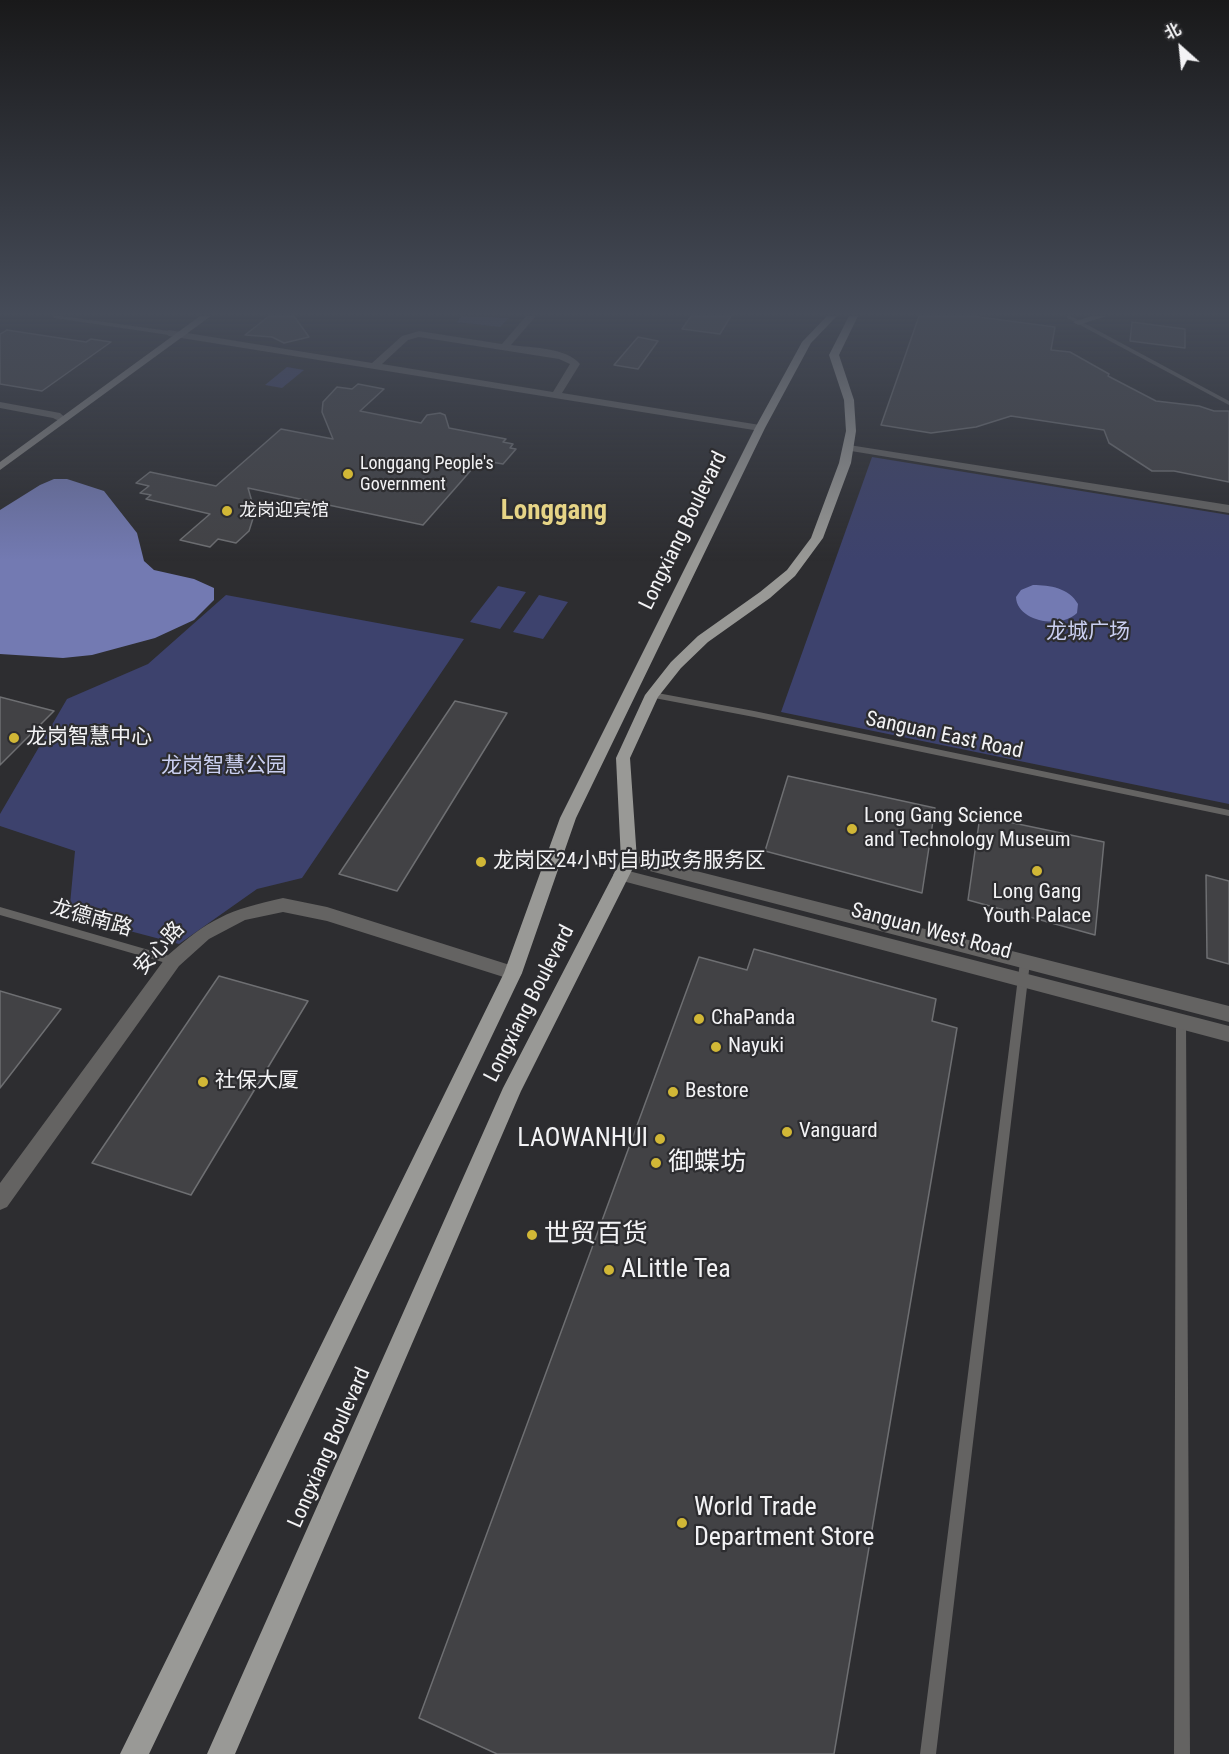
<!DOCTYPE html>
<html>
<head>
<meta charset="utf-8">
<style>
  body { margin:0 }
  #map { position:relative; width:1229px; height:1754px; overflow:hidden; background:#2d2d30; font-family:"Roboto Condensed","Noto Sans SC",sans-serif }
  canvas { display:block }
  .north { position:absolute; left:1151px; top:18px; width:60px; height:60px; -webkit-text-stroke:4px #2d2d30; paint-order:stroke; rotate:333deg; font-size:16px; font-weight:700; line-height:24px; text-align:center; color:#f3f3f5 }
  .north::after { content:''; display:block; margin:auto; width:21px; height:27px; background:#f3f3f5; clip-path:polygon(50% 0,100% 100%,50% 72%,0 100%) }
</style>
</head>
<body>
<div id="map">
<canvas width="1229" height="1754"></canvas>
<div class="north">北</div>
</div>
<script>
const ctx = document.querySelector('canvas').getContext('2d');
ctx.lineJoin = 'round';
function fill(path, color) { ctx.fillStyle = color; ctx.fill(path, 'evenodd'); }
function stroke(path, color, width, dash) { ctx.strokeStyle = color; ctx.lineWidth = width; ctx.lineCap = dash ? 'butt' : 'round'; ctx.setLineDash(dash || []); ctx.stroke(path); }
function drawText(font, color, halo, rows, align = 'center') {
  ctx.font = font + ' "Roboto Condensed","Noto Sans SC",sans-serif'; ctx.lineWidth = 4.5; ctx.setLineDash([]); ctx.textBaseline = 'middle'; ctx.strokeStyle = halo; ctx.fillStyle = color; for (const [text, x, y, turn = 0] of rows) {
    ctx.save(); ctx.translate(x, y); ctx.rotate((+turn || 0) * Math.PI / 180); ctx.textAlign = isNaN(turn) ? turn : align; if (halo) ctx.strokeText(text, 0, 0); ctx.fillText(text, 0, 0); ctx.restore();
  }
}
const green = new Path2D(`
  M462 316 509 318 500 327 456 322Z
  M287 367 304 370 282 388 265 385Z
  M872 457 1229 515V804L781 712Z
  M498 586 526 592 500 629 470 622Z
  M226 595 464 639 302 878 257 889 179 944 69 915 75 851 0 826V814L67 699 148 664Z
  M539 595 568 602 543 639 513 632Z`);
const water = new Path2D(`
  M54 479H67L104 491 137 533 144 561 154 570 194 579 214 588V600L194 620 155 638 92 655 63 658 0 654V510L40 485Z
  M1033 585C1050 585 1069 588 1078 604L1077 613C1061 629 1017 622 1016 597L1021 590Z`);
const building = new Path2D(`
  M269 316H294L309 337 284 343 272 337 245 335Z
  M691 316H731L720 334 682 329Z
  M919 316H972L1055 327 1051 350 1070 352 1109 374 1108 376 1156 401 1199 406 1214 411H1229V482L1174 471H1152L1109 443 1104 430 1011 416 976 427 931 433 881 425Z
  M1132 322 1185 329V348L1130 341Z
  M7 330 86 342 91 339 111 342 42 391 0 384V334Z
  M638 337 658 341 638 369 614 365Z
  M358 384 384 389 360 411 421 423 427 415 440 413 445 415 449 428 506 439 503 442 513 444 510 448 516 449 503 464 480 460 423 525 248 488 255 512 249 531 236 543 218 539 210 547 180 540 210 514 146 499 151 495 140 493 149 486 136 483 150 472 216 486 281 429 333 439 322 412 323 402 337 387 352 389Z
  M0 697 54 711 0 765Z
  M455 701 507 713 397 891 339 874Z
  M788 776 935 808 922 893 765 851Z
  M980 816 1104 842 1095 935 968 900Z
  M1206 875 1229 881V964L1207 958Z
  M754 949 936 999 932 1021 957 1028 834 1754H497L419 1718 699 957 747 970Z
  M219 976 308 1001 191 1195 92 1163Z
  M0 991 61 1009 0 1088Z`);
const service = new Path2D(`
  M52 316H62L169 331 172 333 169 335 54 318Z
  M1067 316H1071L1229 401V405L1067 318Z
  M652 692 754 711 1229 810V816L754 717 649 697 648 695Z
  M0 907 173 957 176 958 178 961 176 964 173 965 0 915Z
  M1025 958 1028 959 1030 962 936 1754H920L1020 962 1022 959Z
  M1181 1017 1185 1018 1186 1021 1190 1754H1174L1176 1021 1177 1018Z`);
const minor = new Path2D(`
  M0 402 60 413 68 420 63 423 53 418 0 408Z
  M849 445 1229 505V513L845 450V446Z
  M629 854 1229 1006V1022L623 864 621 860 623 856Z
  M621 869 1229 1026V1042L615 879 613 875 615 871Z
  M283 898 327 907 513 966 519 968 522 973 519 978 513 980 327 921 283 912 245 920 209 939 179 966 7 1207 0 1210V1183L167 956C209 919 228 910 283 898Z`);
const tertiary = new Path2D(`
  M526 316H536L511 345C531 348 566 347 580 364L562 393 760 425 765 428 760 431 169 336 164 333 169 330 372 363 402 336 419 331 502 344ZM419 337 559 359 570 364 553 392 382 364 408 340Z`);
const secondary = new Path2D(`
  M200 316H211L0 470V462Z
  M1092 316H1107L1078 325 1073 322Z`);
const primary = new Path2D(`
  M827 316H837L811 343 765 428 576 818 522 973 149 1754H120L504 973 560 818 755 428 802 342Z
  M849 316H858L839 355 854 400 856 431 851 463 823 538 795 576 770 598 708 642 681 668 658 697 630 758 637 860 521 1091 235 1754H207L503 1088 621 860 616 758 645 695 671 662 698 636 760 592 787 570 811 538 839 463 846 431 844 400 829 355Z`);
const markers = [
  [348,474,6,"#d1b736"],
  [227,511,6,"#d1b736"],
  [14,738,6,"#d1b736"],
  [852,829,6,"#d1b736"],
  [481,862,6,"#d1b736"],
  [1037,871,6,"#d1b736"],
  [699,1019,6,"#d1b736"],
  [716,1047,6,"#d1b736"],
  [203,1082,6,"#d1b736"],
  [673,1092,6,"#d1b736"],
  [787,1132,6,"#d1b736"],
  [660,1139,6,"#d1b736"],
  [656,1163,6,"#d1b736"],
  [532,1235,6,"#d1b736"],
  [609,1270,6,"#d1b736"],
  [682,1523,6,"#d1b736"]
];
const farPoinames = [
  ["Longgang People's",360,464],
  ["Government",360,485],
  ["龙岗迎宾馆",239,511]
];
const streetNames = [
  ["Longxiang Boulevard",684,531,-64],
  ["Sanguan East Road",944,736,12],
  ["龙德南路",91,919,16],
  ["Sanguan West Road",931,932,15],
  ["安心路",160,949,-48],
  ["Longxiang Boulevard",530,1004,-63],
  ["Longxiang Boulevard",330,1448,-66]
];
const parkNames = [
  ["龙城广场",1088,633],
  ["龙岗智慧公园",224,767]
];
const poiNames = [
  ["龙岗智慧中心",26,738],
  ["Long Gang Science",864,817],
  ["and Technology Museum",864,841],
  ["龙岗区24小时自助政务服务区",493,862],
  ["Long Gang",1037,893,"center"],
  ["Youth Palace",1037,917,"center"],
  ["ChaPanda",711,1019],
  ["Nayuki",728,1047],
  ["社保大厦",215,1082],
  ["Bestore",685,1092],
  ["Vanguard",799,1132]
];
const nearPoinames = [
  ["LAOWANHUI",648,1139,"right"],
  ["御蝶坊",668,1163],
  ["世贸百货",544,1235],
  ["ALittle Tea",621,1270],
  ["World Trade",694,1508],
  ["Department Store",694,1538]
];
const farTownnames = [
  ["Longgang",554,512]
];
fill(green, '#3d426d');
fill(water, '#737ab2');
fill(building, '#424245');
stroke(building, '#6e6f72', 1.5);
fill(service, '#646362');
fill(minor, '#646362');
fill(tertiary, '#646362');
fill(secondary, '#82817f');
fill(primary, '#999996');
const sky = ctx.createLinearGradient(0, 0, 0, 561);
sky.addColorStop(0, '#19191a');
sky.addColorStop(0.56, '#464c59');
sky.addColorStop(1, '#464c5900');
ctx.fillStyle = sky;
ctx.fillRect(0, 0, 1229, 561);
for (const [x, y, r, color] of markers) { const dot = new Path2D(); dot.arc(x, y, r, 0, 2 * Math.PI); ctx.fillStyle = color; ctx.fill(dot); stroke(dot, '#2d2d30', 2); }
drawText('18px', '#f3f3f5', '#2d2d30', farPoinames, 'left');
drawText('21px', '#f3f3f5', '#2d2d30', streetNames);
drawText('21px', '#cacff0', '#2d2d30', parkNames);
drawText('21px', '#f3f3f5', '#2d2d30', poiNames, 'left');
drawText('26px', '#f3f3f5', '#2d2d30', nearPoinames, 'left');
drawText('bold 27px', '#e6d486', '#2d2d30', farTownnames);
</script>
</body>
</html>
